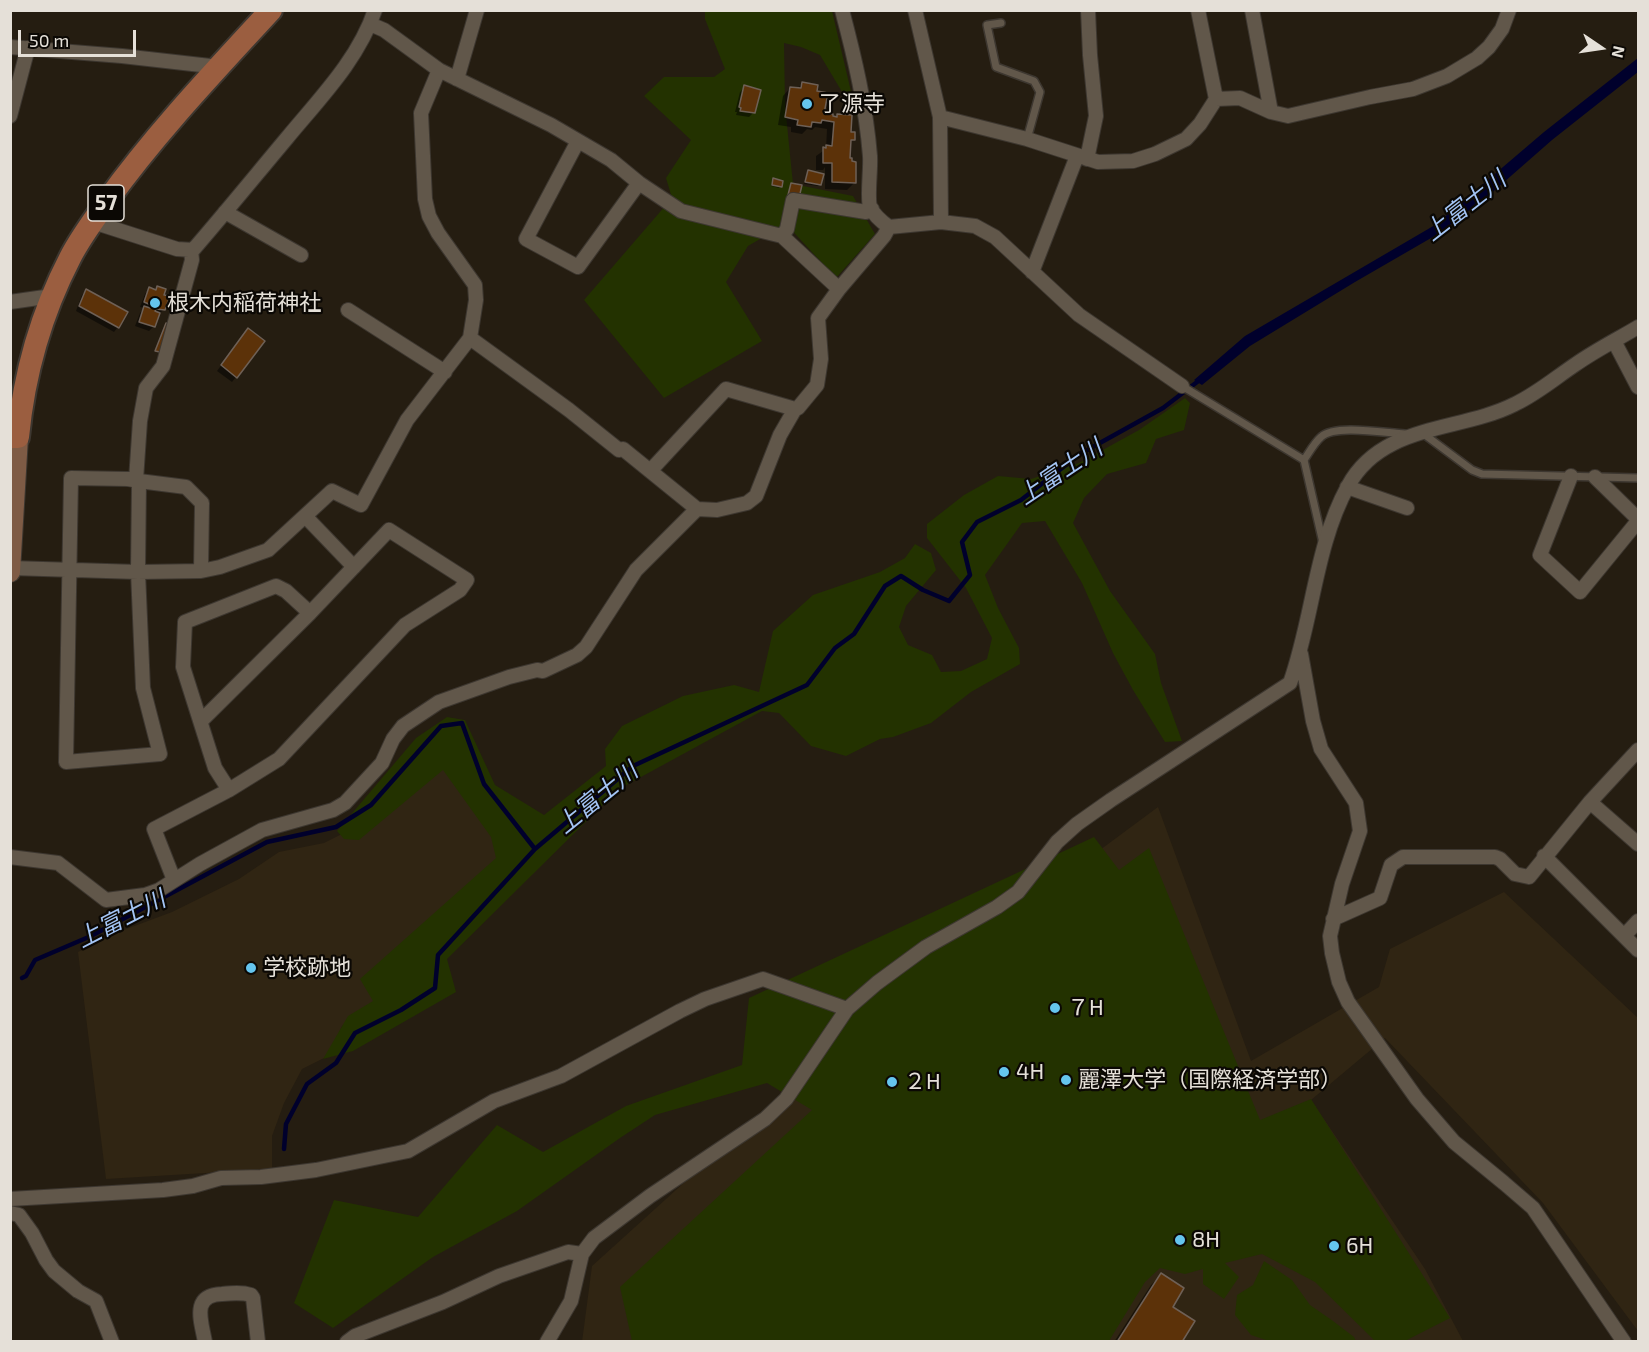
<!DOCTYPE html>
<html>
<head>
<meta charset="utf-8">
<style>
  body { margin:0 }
  #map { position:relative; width:1649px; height:1352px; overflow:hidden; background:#251d11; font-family:"Exo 2",sans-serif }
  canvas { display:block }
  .frame { position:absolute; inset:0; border:12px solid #e5e0d8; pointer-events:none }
  .north { position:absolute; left:1571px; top:18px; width:60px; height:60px; -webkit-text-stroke:4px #0b0804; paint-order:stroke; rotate:103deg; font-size:16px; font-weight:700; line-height:24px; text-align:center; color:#e5e0d8 }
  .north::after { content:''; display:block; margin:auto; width:21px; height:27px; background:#e5e0d8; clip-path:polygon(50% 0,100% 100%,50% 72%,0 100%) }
  .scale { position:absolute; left:18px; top:30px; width:118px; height:27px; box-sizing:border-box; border:3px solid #e5e0d8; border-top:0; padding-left:8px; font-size:18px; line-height:21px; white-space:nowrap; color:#e5e0d8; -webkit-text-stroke:4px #0b0804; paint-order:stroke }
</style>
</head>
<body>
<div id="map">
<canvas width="1649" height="1352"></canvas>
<div class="frame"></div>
<div class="north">N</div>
<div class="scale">50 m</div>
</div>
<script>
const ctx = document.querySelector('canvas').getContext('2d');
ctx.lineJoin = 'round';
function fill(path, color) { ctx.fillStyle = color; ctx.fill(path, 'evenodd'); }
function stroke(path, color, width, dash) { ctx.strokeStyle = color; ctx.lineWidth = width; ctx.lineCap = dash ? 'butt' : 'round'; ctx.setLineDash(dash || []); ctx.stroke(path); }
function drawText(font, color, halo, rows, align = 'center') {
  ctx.font = font + ' "Exo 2","Noto Sans JP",sans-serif'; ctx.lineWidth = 4.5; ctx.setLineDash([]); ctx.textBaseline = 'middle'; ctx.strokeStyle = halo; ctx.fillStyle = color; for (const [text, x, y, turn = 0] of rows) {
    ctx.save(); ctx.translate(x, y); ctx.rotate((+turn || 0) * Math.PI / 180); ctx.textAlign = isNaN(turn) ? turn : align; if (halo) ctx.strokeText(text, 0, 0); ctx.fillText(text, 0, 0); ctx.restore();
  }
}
const built = new Path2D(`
  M446 738 517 847 421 984 342 1026 330 1055 302 1069 284 1103 272 1136V1169L106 1179 78 952 113 934 172 912 239 879 279 852 324 843 354 828Z
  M1158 807 1251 1061 1379 987 1390 949 1504 892 1638 1018V1331L1543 1203 1385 1038 1311 1100 1425 1269 1463 1341 582 1342 592 1266 834 1047Z`);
const green = new Path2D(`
  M705 11H832L857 117 820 55 801 47 784 43 785 105 793 184 853 196 875 234 836 278 786 224 748 246 726 282 762 341 664 398 584 300 672 198 666 178 691 140 644 96 664 77H714L725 69 705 19Z
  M1185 398 1190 403 1184 430 1156 439 1146 463 1107 474 1084 498 1073 523 1110 591 1155 654 1161 683 1182 741 1165 742 1133 690 1113 653 1082 583 1045 521 1022 523 985 575 998 608 1019 648 1020 664 971 692 931 723 893 737 880 739 846 756 811 746 779 713 762 711 619 789 447 959 456 992 353 1051 323 1059 348 1016 373 1001 360 979 496 858 491 837 443 770 359 840 344 839 337 831 416 738 447 717 465 720 495 785 544 815 606 766 605 749 622 726 683 696 734 685 759 692 773 631 813 595 880 572 905 558 915 544 931 553 936 570 906 606 899 627 908 645 932 655 941 672 961 671 987 659 992 638 966 588 927 538V524L964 495 998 476 1031 479 1079 463 1139 430Z
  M1094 837 1119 870 1149 848 1260 1120 1311 1099 1450 1318 1405 1341H1375L1315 1282 1262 1254 1225 1263 1239 1277 1224 1299 1203 1284V1269L1185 1274 1160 1268 1145 1282 1109 1341H632L620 1287 812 1110 767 1083 655 1115 620 1138 517 1211 433 1257 333 1328 294 1303 334 1200 418 1217 497 1125 543 1152 626 1106 742 1065 749 998Z
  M1264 1261 1292 1280 1310 1305 1333 1321 1354 1337 1356 1341H1269L1251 1335 1235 1315 1237 1295 1253 1285Z`);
const water = new Path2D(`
  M1638 58V72L1552 140 1487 197 1438 234 1355 282 1250 346 1202 385 1194 380 1245 336 1435 225 1544 132Z`);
const shadow = new Path2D(`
  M802 84 815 92 823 115 835 118 838 115 853 139 849 143 848 159 854 183 847 190 825 189V167L823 170H816V156L826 149 827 129 815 127 812 130 807 129 802 134 791 132V127L778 125 783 96 790 88 797 89Z
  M745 87 754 112 749 117 736 115 737 112H735L740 92Z
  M808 172 820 184 818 186 804 184Z
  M774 180 781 186 779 188 771 186Z
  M149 289 164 309 158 315 154 326 149 331 135 326 140 313 144 308 140 307 145 294Z
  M86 291 118 327 114 332 76 311 82 295Z
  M244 335 236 377 232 382 217 371Z
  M1161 1275 1180 1342H1114L1151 1285Z`);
const stream = new Path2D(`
  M22 978 26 976 35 960 91 936 267 842 336 827 371 805 441 726 462 723 484 784 535 849 633 766 807 685 835 648 854 634 885 586 901 576 923 590 949 601 970 575 962 542 977 522 1021 500 1080 454 1163 408 1201 379
  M284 1149 286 1124 307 1084 336 1063 355 1033 401 1010 435 988 438 955 535 849`);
const building = new Path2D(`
  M802 82 818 85 817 91 828 93 824 114H833V116L837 117V114L852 115 851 132H855V140H851L850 158H852V161L856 162V183L832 182V163H823V147L826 148V145L832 146 834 122 822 120 821 123 812 122 811 127 797 125 798 120 785 117 790 87 801 88Z
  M744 85 761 90 755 113 740 111 741 108 739 107Z
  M808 170 824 174 821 185 805 182Z
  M773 178 783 181 782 187 772 185Z
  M791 183 802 185 799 198 788 195Z
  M157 286 166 289 164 295 170 296 165 310 156 309 155 311 160 313 155 327 139 322 144 306 150 308 151 305 144 302 149 287 156 290Z
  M86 289 128 312 119 328 79 306Z
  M166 323 171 324 160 352 155 351Z
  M248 328 265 341 237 378 221 365Z
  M1161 1273 1184 1288 1173 1307 1195 1321 1182 1342H1117Z`);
const service = new Path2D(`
  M1001 23 987 25 996 67 1034 81 1040 92 1027 139
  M1182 386 1304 460 1323 543
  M1421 432 1472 470 1482 474 1638 478
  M1304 460C1309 453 1314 443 1321 437 1335 424 1385 433 1405 434`);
const minor = new Path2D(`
  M842 10C855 59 866 106 870 156 871 168 867 197 870 207 874 215 882 222 889 227L941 222 975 226 995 237 1079 315 1182 386
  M915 10 940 117 941 222
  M1198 10 1216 99
  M1252 10 1271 112
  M370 24 384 30 439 70 551 125 611 160 639 183 681 211 782 236 839 289
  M10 47 122 56 219 67
  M457 79 477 10
  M10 116 28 48
  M940 117 1027 139 1098 162 1133 161 1155 154 1186 139 1200 124 1216 99 1240 98 1271 112 1288 116 1370 97 1413 89 1447 76 1477 58 1489 47 1502 29 1509 10
  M578 141 526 239 578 267 639 183
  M1087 159 1096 116 1090 55 1088 10
  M225 212 301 255
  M93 222 177 249 193 250C225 213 256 175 287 138 320 98 358 60 375 10
  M782 236 787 229 793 200 866 212 872 209
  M1032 272 1077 156
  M10 302 52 296
  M348 310 445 372
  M470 338 569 410 619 450 623 449 697 509 717 510 747 503 756 496 780 435 795 409 726 389 651 470
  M1614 341 1638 387
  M795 409 798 408 817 385 821 359 818 318 839 289 884 236 889 227
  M1571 476 1540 555 1580 592 1638 521
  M1595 477 1638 519
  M136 480 140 421 146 388 163 366 192 260 191 250
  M139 481 138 572 143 688 160 754 66 762 71 478 128 479 139 481 186 487 202 503 201 571
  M1347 487 1407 508
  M305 516 354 567
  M11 568 138 572 201 571 220 567 268 550 332 491 361 505 407 420 470 338 476 300 475 285 438 233 429 216 425 199 421 113 439 70
  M1301 654 1313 721 1321 749 1356 803 1360 831 1342 884 1330 936 1332 953 1339 982 1348 1002 1417 1099 1454 1142 1504 1183 1533 1208 1624 1342
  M229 790 215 768 183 667 185 622 276 586 286 591 310 613
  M1590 802 1638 844
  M1544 856 1638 950
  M10 857 58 863 106 900 145 895 159 890 200 864 262 830 333 810 345 803 382 763 393 739 403 726 439 702 509 677 537 670 543 671 577 655 586 647 636 570 697 509
  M174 880 154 829 229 790 279 759 405 625 460 590 467 580 389 530 310 613 201 721
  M1333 919 1380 898 1391 865 1403 857H1495L1500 859 1515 874 1529 877 1590 802 1638 750
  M1624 936 1638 921
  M10 1199 163 1190 193 1186 221 1178 261 1177 316 1170 408 1151 494 1101 561 1076 680 1011 705 999 763 979 847 1009
  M10 1213 19 1215 32 1233 46 1260 54 1271 78 1291 96 1301 112 1342
  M205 1342C201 1320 191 1295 222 1294 232 1293 242 1292 251 1295L253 1298 258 1342
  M347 1342 355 1336 443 1302 499 1276 568 1252 582 1254
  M547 1342 571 1301 582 1254 594 1238 650 1196 765 1119 786 1099 847 1009 877 983 926 947 997 907 1018 892 1057 842 1077 824 1111 800 1290 683C1313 619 1315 546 1348 486 1382 423 1460 432 1515 404 1538 393 1555 378 1576 364 1596 350 1618 339 1638 327`);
const secondary = new Path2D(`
  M10 572 18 437`);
const primary = new Path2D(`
  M10 437H18C24 375 41 314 70 258 80 238 94 220 107 201 156 133 214 72 271 10`);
const markers = [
  [807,104,6,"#65c5ee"],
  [155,303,6,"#65c5ee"],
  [251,968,6,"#65c5ee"],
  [1055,1008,6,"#65c5ee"],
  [1004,1072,6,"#65c5ee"],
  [1066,1080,6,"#65c5ee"],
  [892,1082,6,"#65c5ee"],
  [1180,1240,6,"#65c5ee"],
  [1334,1246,6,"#65c5ee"]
];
const shields = [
  [106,203,36]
];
const shieldNames = [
  ["57",106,203]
];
const poiNames = [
  ["了源寺",819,104],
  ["根木内稲荷神社",167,303],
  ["学校跡地",263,968],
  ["７H",1067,1008],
  ["4H",1016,1072],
  ["麗澤大学（国際経済学部）",1078,1080],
  ["２H",904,1082],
  ["8H",1192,1240],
  ["6H",1346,1246]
];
const waterNames = [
  ["上富士川",1465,206,-38],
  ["上富士川",1060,472,-34],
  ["上富士川",597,798,-39],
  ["上富士川",121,919,-27]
];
fill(built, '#302513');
fill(green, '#233200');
fill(water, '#00002c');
fill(shadow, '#0007');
stroke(stream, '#00002c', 4.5);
fill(building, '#5c3209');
stroke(building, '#6e6056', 1.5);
stroke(service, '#3d3730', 10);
stroke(minor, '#3d3730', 16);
stroke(secondary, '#3d3730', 22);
stroke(primary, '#3d3730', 26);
stroke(service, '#61574a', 7);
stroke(minor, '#61574a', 14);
stroke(secondary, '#7e5b45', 20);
stroke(primary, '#9b5e40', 22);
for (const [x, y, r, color] of markers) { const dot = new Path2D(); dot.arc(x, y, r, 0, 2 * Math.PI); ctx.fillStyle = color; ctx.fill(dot); stroke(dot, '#0b0804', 2); }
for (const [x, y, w] of shields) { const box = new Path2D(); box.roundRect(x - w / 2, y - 18, w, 36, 4.5); ctx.fillStyle = '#0b0804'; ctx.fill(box); stroke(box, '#e5e0d8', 1.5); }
drawText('bold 21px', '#e5e0d8', null, shieldNames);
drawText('22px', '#e5e0d8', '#0b0804', poiNames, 'left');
drawText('italic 24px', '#a4c5f5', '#0b0804', waterNames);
</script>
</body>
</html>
